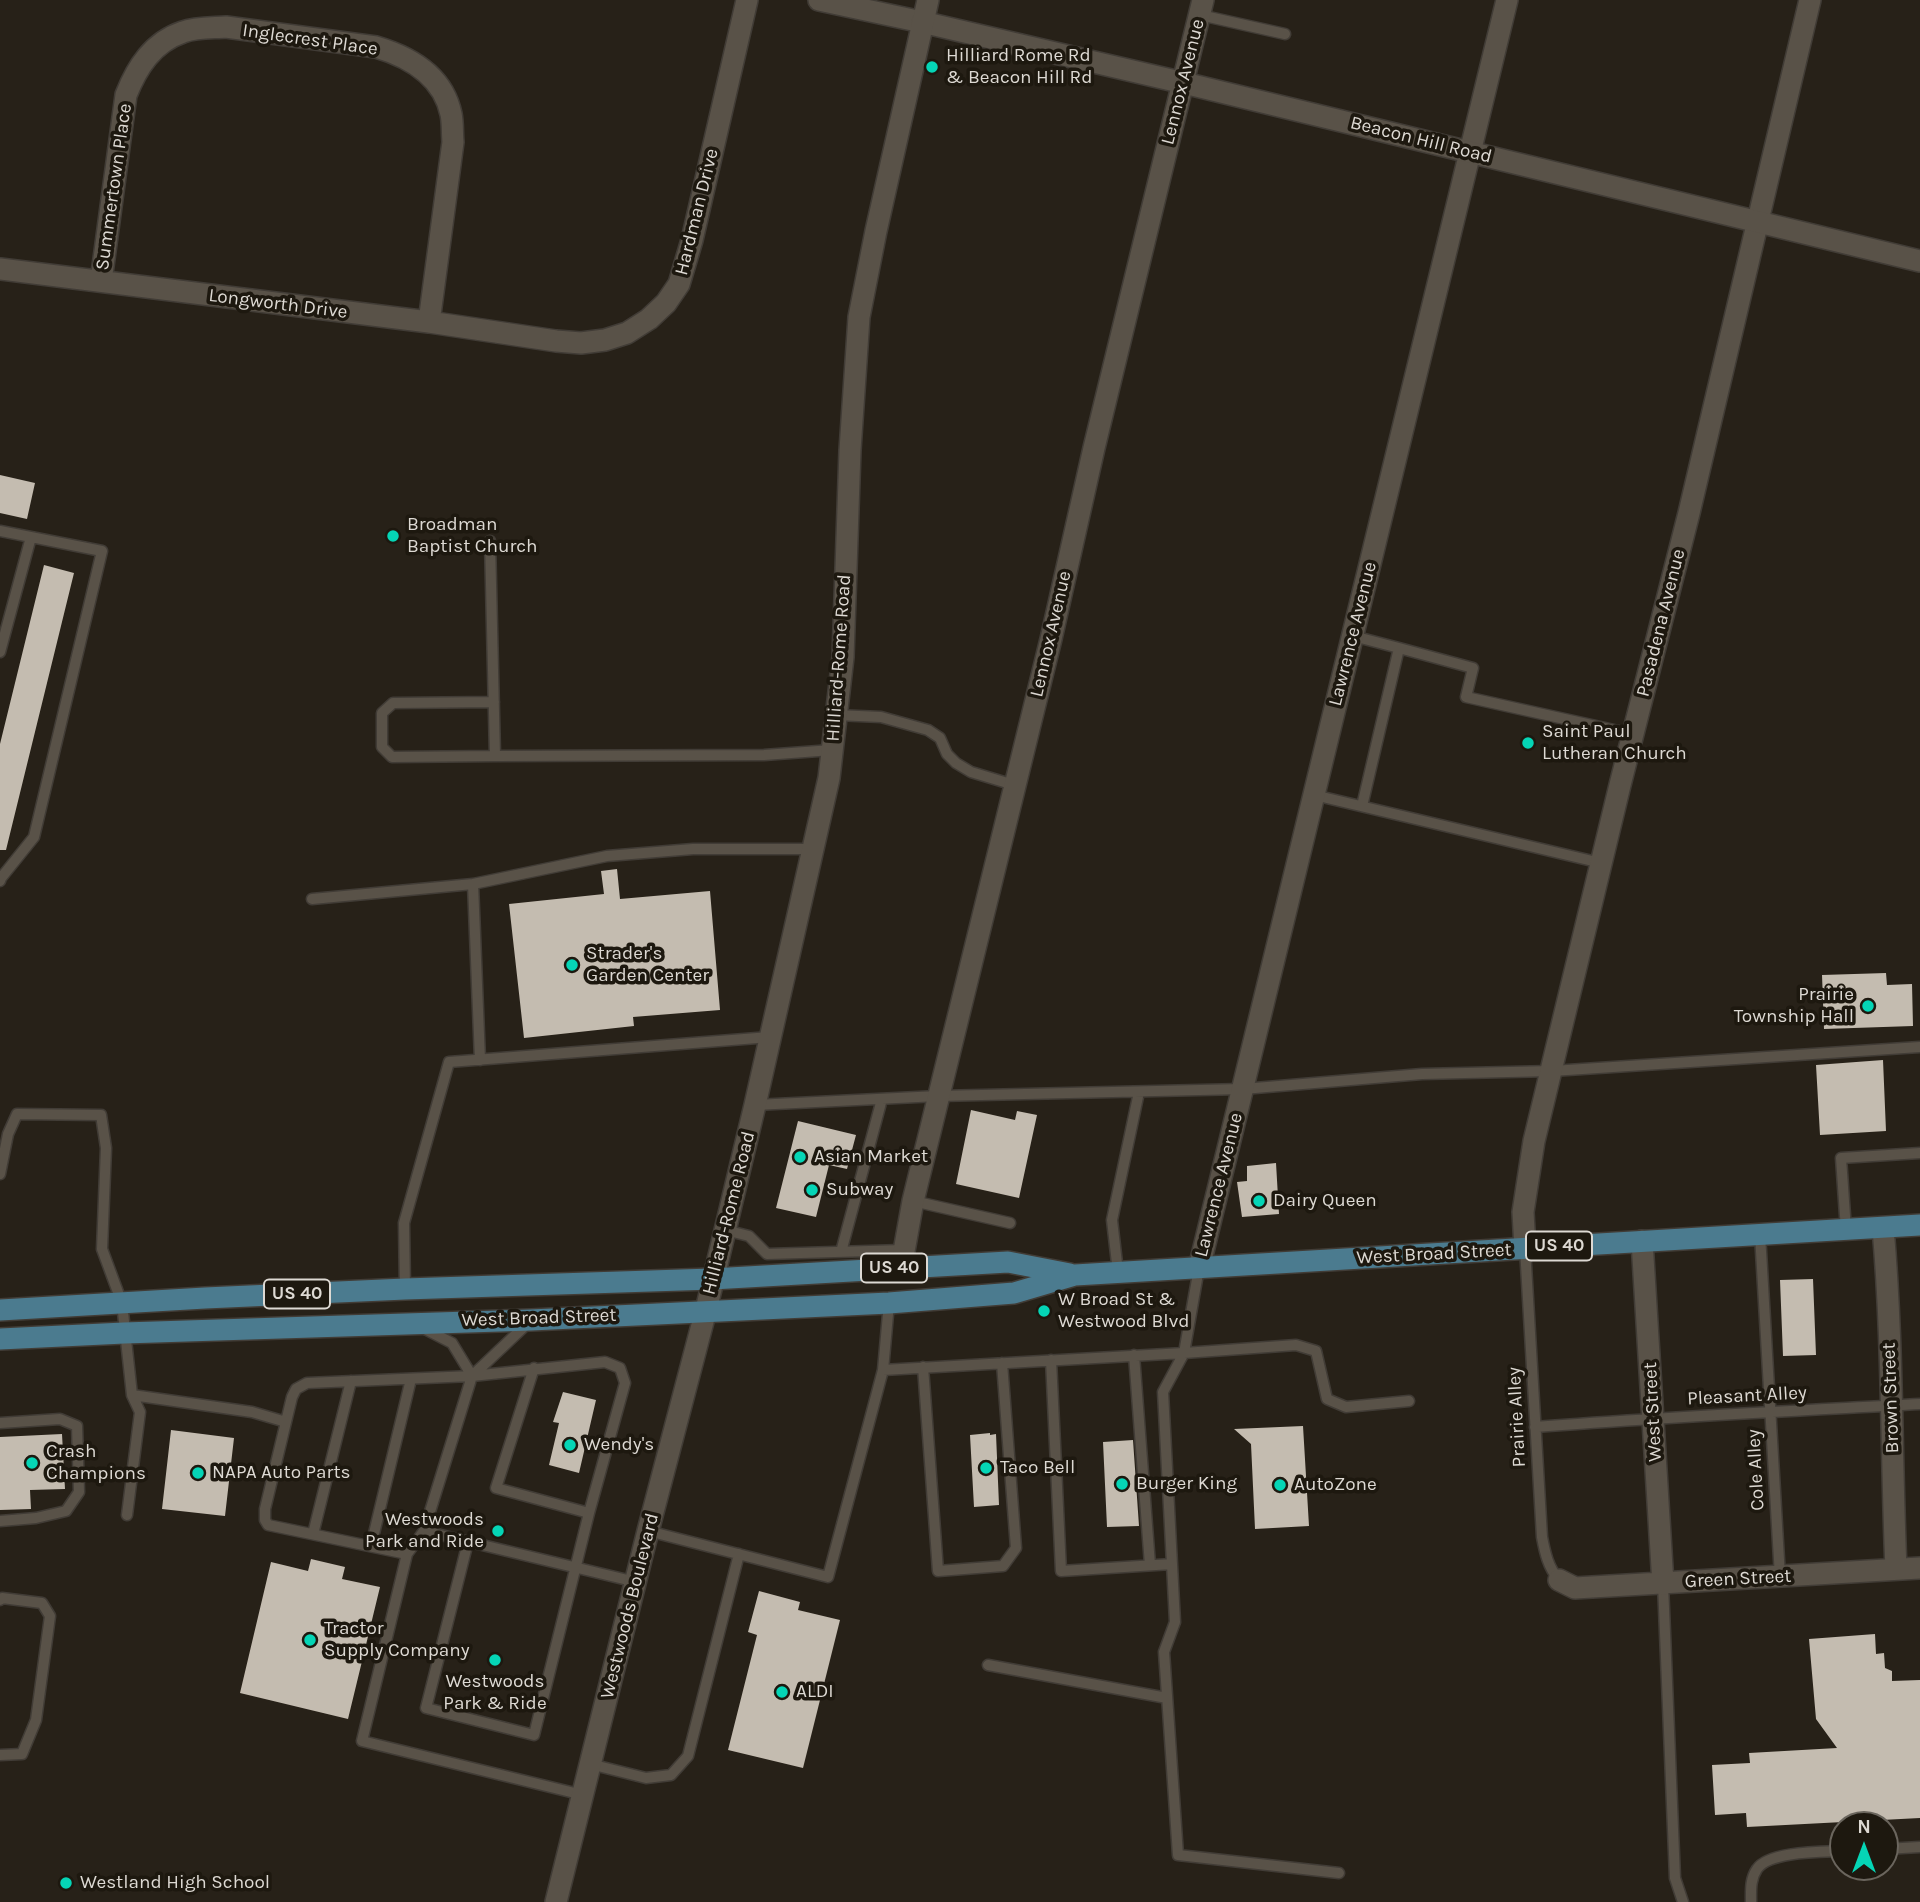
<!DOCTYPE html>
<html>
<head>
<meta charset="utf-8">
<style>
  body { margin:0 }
  #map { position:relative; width:1920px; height:1902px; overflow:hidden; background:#272118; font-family:Karla,sans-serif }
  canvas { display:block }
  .north { position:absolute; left:1829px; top:1811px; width:70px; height:70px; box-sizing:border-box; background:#1d180f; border:2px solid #6a655d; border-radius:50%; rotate:0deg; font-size:19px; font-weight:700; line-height:28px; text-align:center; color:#ddd9d3 }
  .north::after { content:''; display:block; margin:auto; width:24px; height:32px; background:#05d5b6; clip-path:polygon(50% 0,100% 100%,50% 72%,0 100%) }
</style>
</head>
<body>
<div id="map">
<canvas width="1920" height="1902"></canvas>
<div class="north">N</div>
</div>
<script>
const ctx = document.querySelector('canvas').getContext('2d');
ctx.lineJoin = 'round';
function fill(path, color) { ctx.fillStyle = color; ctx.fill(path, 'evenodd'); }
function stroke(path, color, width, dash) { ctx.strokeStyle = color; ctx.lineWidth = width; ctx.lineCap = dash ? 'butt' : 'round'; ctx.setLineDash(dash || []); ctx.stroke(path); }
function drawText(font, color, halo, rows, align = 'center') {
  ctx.font = font + ' Karla,sans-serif'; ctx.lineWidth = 7; ctx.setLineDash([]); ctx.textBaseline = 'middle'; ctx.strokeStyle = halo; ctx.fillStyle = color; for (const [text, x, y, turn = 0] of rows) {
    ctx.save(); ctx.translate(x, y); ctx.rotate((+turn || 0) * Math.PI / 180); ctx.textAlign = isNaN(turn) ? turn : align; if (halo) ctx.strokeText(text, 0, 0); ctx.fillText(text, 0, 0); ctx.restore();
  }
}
const building = new Path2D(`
  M0 475 35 483 27 519 0 513Z
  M44 565 74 573 6 850H0V744Z
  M617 869 620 899 710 891 720 1010 633 1017 634 1026 524 1038 509 904 604 894 601 871Z
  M1886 973 1887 985 1912 984 1913 1026 1824 1029 1822 975Z
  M1883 1060 1886 1131 1820 1135 1816 1065Z
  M971 1110 1015 1120 1017 1111 1037 1115 1019 1198 956 1184Z
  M798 1121 856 1135 847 1169 829 1165 816 1217 776 1208Z
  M1276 1163 1279 1214 1242 1217 1237 1182 1247 1181V1166Z
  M1813 1279 1816 1355 1783 1356 1780 1280Z
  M563 1392 596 1400 579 1473 549 1465 559 1423 553 1422Z
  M1303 1426 1309 1526 1255 1529 1251 1444 1234 1429Z
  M171 1430 234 1438 225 1516 162 1509Z
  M990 1433V1435L996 1434 999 1505 974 1507 970 1435Z
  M62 1434 65 1489 30 1490 31 1509 0 1510V1437Z
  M1133 1440 1139 1526 1107 1527 1103 1442Z
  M311 1559 345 1567 342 1579 380 1587 348 1719 240 1693 271 1562 308 1571Z
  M759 1591 800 1602 798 1610 840 1620 803 1768 728 1750 757 1635 748 1632Z
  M1875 1634 1876 1654 1884 1653 1885 1668 1892 1671V1681L1920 1680V1818L1747 1827 1746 1813 1715 1815 1712 1765 1750 1763 1749 1753 1837 1748 1816 1719 1809 1639Z`);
const service = new Path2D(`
  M1200 15 1285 34
  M0 531 102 551 34 837 1 878 0 881
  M490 541 495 756 764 755 832 750
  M1353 636 1399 648 1362 806
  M1399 648 1473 668 1466 697 1632 734
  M0 652 31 537
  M494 702 393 703 382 713V747L392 757 495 756
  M836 715 881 717 928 730 940 738 947 754 956 763 971 772 1014 785
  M1314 795 1601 863
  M473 884 480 1060
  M312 899 473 884 607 856 693 849H813
  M755 1105 938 1096 1243 1089 1422 1074 1552 1071 1920 1047
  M0 1174 8 1134 17 1114 101 1115 106 1148 102 1249 122 1303 132 1395 140 1412 127 1515
  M913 1201 1010 1223
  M725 1230 749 1236 767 1254 903 1250
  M1846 1230 1841 1158 1920 1153
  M1760 1234 1780 1577
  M1525 1248 1542 1537C1545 1553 1548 1567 1559 1580
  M841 1252 882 1099
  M1118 1272 1112 1220 1139 1092
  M405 1289 404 1223 449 1062 770 1037
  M529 1322 472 1376 424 1531 407 1554 362 1741 583 1795
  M423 1328 452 1343 472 1376
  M1134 1355 1150 1565
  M1051 1360 1061 1571 1172 1564
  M923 1367 938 1571 1003 1566 1016 1548 1002 1363
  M883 1370 1184 1353 1199 1268
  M132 1395 252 1412 286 1422
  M0 1423 60 1419 77 1426 79 1492 66 1511 36 1518 0 1521
  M1535 1427C1663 1417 1791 1411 1920 1404
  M424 1531 636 1582
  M648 1531 828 1577 883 1370 889 1303
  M313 1534 351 1381
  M468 1542 426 1708 534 1735 589 1513
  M371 1546 411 1379
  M407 1554 268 1525 265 1520V1509L292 1397 296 1389 307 1383 472 1376 605 1362 620 1368 625 1383 589 1513 496 1488 534 1368
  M1663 1584 1675 1878 1683 1902
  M0 1600 2 1598 42 1603 50 1616 36 1720 22 1754 0 1755
  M988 1665 1167 1698
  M590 1764 646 1778 671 1775 688 1756 739 1554
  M1885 1849 1920 1847
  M1339 1873 1178 1855 1164 1652 1175 1622 1163 1392 1184 1353 1296 1345 1316 1351 1327 1399 1346 1407 1409 1401
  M1751 1902C1751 1891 1750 1879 1757 1869 1769 1851 1822 1852 1843 1851`);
const minor = new Path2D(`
  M819 0 922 22
  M0 269 429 322 556 341 581 343 605 340 627 333 649 319 666 303 679 284 692 240 747 0
  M101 281 126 95C137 67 153 42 183 32 196 27 212 28 226 27L376 47C410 57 443 76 451 114 453 123 452 133 453 142L429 322
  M1883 1228C1893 1341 1891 1455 1896 1569
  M1642 1241 1663 1584
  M1525 1248 1523 1212 1534 1141 1620 785 1689 513 1810 0
  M901 1268 913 1201 1051 639 1094 448 1203 0
  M1199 1268 1507 0
  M1559 1580 1575 1588 1920 1568`);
const tertiary = new Path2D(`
  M922 22 1184 83 1920 261
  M556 1902 648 1531 706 1310`);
const secondary = new Path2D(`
  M706 1310 755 1105 829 778 843 657 850 450 859 317 876 231 928 0`);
const primary = new Path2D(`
  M0 1310 205 1298 405 1289 712 1279 1008 1262 1070 1274
  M0 1339 124 1333 531 1320 889 1303 1014 1293 1075 1275 1920 1225`);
const markers = [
  [932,67,7,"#05d5b6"],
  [393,536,7,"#05d5b6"],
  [1528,743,7,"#05d5b6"],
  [572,965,7,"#05d5b6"],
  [1868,1006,7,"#05d5b6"],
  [800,1157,7,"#05d5b6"],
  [812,1190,7,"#05d5b6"],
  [1259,1201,7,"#05d5b6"],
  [1044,1311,7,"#05d5b6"],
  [570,1445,7,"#05d5b6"],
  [32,1463,7,"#05d5b6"],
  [986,1468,7,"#05d5b6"],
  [198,1473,7,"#05d5b6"],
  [1122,1484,7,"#05d5b6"],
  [1280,1485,7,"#05d5b6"],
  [498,1531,7,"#05d5b6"],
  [310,1640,7,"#05d5b6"],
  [495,1660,7,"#05d5b6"],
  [782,1692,7,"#05d5b6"],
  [66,1883,7,"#05d5b6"]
];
const shields = [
  [1559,1246,66],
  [894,1268,66],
  [297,1294,66]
];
const shieldNames = [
  ["US 40",1559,1246],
  ["US 40",894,1268],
  ["US 40",297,1294]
];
const streetNames = [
  ["Inglecrest Place",310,40,8],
  ["Lennox Avenue",1183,82,-76],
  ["Beacon Hill Road",1421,140,14],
  ["Summertown Place",114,187,-82],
  ["Hardman Drive",697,212,-76],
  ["Longworth Drive",278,304,7],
  ["Pasadena Avenue",1661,623,-76],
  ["Lennox Avenue",1051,634,-77],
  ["Lawrence Avenue",1353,634,-76],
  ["Hilliard-Rome Road",839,658,-86],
  ["Lawrence Avenue",1219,1185,-76],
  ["Hilliard-Rome Road",729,1213,-76],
  ["West Broad Street",1434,1254,-3],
  ["West Broad Street",539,1318,-2],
  ["Pleasant Alley",1747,1396,-3],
  ["Brown Street",1891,1398,-92],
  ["West Street",1653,1412,-93],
  ["Prairie Alley",1517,1417,-93],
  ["Cole Alley",1756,1470,-93],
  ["Green Street",1738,1579,-3],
  ["Westwoods Boulevard",630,1606,-76]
];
const poiNames = [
  ["Hilliard Rome Rd",946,56],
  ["& Beacon Hill Rd",946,78],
  ["Broadman",407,525],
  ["Baptist Church",407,547],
  ["Saint Paul",1542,732],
  ["Lutheran Church",1542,754],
  ["Strader's",586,954],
  ["Garden Center",586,976],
  ["Prairie",1854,995,"right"],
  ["Township Hall",1854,1017,"right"],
  ["Asian Market",814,1157],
  ["Subway",826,1190],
  ["Dairy Queen",1273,1201],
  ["W Broad St &",1058,1300],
  ["Westwood Blvd",1058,1322],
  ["Wendy's",584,1445],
  ["Crash",46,1452],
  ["Champions",46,1474],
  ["Taco Bell",1000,1468],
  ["NAPA Auto Parts",212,1473],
  ["Burger King",1136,1484],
  ["AutoZone",1294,1485],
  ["Westwoods",484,1520,"right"],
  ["Park and Ride",484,1542,"right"],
  ["Tractor",324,1629],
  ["Supply Company",324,1651],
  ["Westwoods",495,1682,"center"],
  ["Park & Ride",495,1704,"center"],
  ["ALDI",796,1692],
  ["Westland High School",80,1883]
];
fill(building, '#c4bcb0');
stroke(service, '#413c36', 13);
stroke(minor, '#413c36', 24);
stroke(tertiary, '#413c36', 24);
stroke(secondary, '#413c36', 24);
stroke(primary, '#413c36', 24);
stroke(service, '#595248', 10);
stroke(minor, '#595248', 21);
stroke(tertiary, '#595248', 21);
stroke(secondary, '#595248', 21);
stroke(primary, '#4b7b8f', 21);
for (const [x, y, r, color] of markers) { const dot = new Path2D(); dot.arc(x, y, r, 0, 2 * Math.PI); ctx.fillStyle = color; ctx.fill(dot); stroke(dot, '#1d180f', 2.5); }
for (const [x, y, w] of shields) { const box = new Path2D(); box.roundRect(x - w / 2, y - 14.5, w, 29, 5); ctx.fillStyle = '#1d180f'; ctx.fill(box); stroke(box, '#ddd9d3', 2); }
drawText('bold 18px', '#ddd9d3', null, shieldNames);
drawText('19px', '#ddd9d3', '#1d180f', streetNames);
drawText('19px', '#ddd9d3', '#1d180f', poiNames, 'left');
</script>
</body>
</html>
